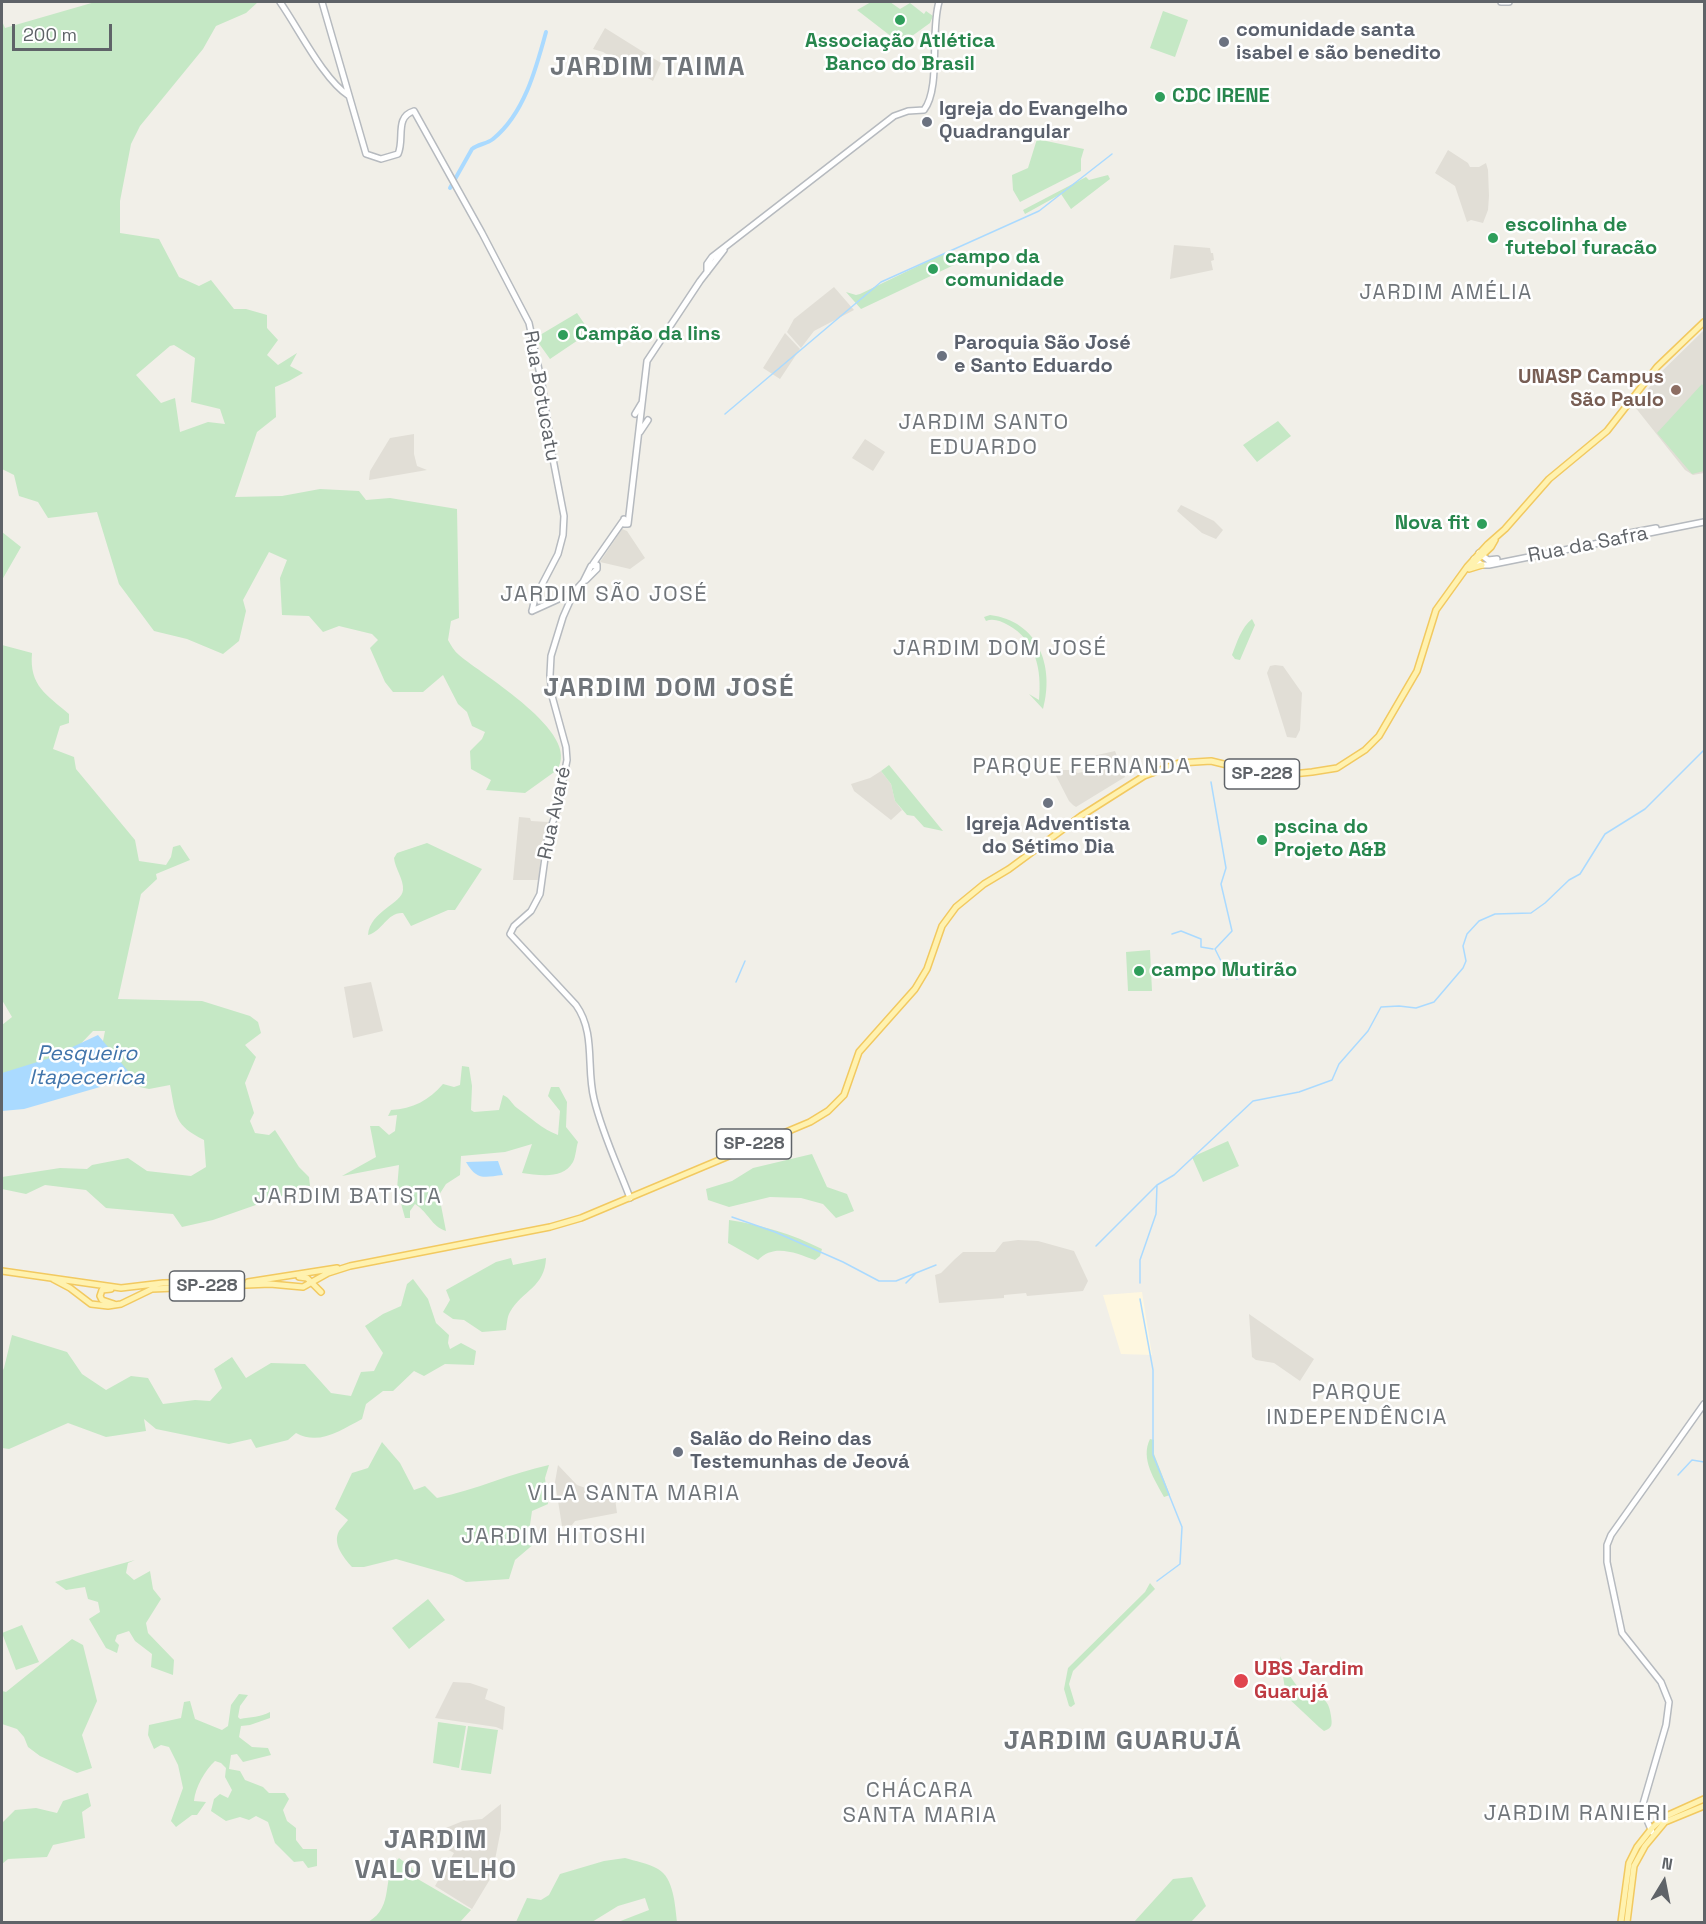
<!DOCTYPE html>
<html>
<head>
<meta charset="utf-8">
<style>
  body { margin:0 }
  #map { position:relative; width:1706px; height:1924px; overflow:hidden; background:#f1efe8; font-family:"Space Grotesk",sans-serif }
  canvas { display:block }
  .frame { position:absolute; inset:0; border:3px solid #5f6368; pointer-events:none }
  .north { position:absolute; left:1634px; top:1852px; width:60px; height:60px; -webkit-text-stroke:4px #fff; paint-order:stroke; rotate:10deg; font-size:16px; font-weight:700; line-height:24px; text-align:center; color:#5f6368 }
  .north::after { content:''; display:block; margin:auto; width:21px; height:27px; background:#5f6368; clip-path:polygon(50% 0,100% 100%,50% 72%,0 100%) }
  .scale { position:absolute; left:12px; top:24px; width:100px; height:27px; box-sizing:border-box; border:3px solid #5f6368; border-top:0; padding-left:8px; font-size:18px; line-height:21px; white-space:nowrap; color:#5f6368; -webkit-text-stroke:4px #fff; paint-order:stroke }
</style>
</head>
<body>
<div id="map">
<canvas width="1706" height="1924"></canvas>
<div class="frame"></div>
<div class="north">N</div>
<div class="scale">200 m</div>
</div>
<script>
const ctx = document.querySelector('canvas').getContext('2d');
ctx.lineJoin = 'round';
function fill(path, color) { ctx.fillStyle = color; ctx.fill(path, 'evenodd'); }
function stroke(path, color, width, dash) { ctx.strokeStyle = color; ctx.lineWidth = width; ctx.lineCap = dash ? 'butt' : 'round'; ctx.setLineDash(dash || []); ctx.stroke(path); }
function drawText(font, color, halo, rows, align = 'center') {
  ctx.font = font + ' "Space Grotesk",sans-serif'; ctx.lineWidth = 5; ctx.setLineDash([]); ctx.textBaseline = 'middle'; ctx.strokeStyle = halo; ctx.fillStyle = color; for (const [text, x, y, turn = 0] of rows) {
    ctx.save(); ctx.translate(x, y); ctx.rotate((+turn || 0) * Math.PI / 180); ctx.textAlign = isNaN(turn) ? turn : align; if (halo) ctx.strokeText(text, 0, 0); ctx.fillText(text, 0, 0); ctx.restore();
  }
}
const commercial = new Path2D(`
  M1142 1292 1152 1355 1121 1354 1103 1295Z`);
const education = new Path2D(`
  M605 28 661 63 653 81 603 52 593 49Z
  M1448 150 1468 163 1470 167H1479L1486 163 1488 170 1489 196 1488 210 1483 223 1471 220 1467 222 1455 186 1435 173Z
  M1174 245 1210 248 1211 253H1213L1214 260 1211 261 1213 270 1170 279Z
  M834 287 854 310 814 331 801 348 787 332 794 319Z
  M1704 330V473L1693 475 1685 470 1635 407 1659 374Z
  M785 333 800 349 780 379 763 368Z
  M414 434V454L417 466 427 470 369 480 370 471 390 438Z
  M865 439 885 452 873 471 852 458Z
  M1181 505 1214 521 1223 530 1216 539 1202 533 1177 511Z
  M622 529 627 531 645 558 630 569 600 562Z
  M1275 665 1283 666 1302 693 1300 730 1296 738 1287 737 1267 673 1270 666Z
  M1115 751 1125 777 1076 807 1073 805 1069 801 1053 770H1069L1078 773 1092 770 1099 777 1093 756Z
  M881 771 891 784 895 801 902 810 891 820 854 791 851 784 870 778Z
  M519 817 530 818 531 821 548 822 541 857 539 880H513Z
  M371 982 383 1031 353 1038 344 987Z
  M1018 1240 1038 1241 1074 1251 1088 1281 1083 1291 1027 1296 1026 1293 1004 1295V1298L939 1303 935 1275 941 1273 955 1259 963 1252H995L1003 1242Z
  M1249 1314 1314 1359 1300 1381 1274 1363 1256 1360 1252 1357Z
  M558 1465 577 1485 594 1491H614L617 1513 575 1521 572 1525 562 1526 555 1482Z
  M453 1682 470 1683 488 1689 485 1699 505 1707 503 1730 496 1727 435 1718Z
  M501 1804V1829L492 1875 483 1871 492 1876 472 1909 435 1886 454 1853 434 1842 431 1834 463 1821 482 1819Z`);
const green = new Path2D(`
  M95 2H258L246 13 216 26 203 49 140 126 131 144 120 201V233L159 239 179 277 199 286 211 280 234 309H246L267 315V328L278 340 267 355 278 365 297 353 290 366 303 373 289 381 275 387 276 417 257 432 235 497 282 496 320 489 359 491 366 500 390 498 457 509 459 618 451 621 448 640C451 645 454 651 459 655 482 675 583 733 557 770L525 793 486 790 491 780 471 769 470 751 482 739 485 732 472 726 467 712 458 704 443 675 423 692H393L385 682 370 648 378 640 372 634 339 626 323 632 309 616 282 615 280 578 287 560 269 552 243 600 246 611 239 641 223 654 187 639 154 631 119 584 97 512 48 518 38 502 19 496 14 475 2 469V21L5 28ZM174 345 195 358 191 402 220 409 225 424 208 422 180 432 175 398 161 403 136 375 170 346Z
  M871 2H890L900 9 910 3 924 14 926 11 933 16 930 23 901 44 857 10Z
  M1163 11 1188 20 1175 57 1150 48Z
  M1037 139 1084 149 1081 159V171L1020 202 1013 190 1012 175 1028 168Z
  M1108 175 1110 179 1071 209 1061 194 1025 214 1023 210 1086 177 1089 180Z
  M947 252 954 265 861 309 846 292 856 295 860 294Z
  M577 313 590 332 550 359 535 338Z
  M1702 384 1704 387V471L1692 474 1657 433Z
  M1278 421 1291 436 1257 462 1243 445Z
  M2 532 21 547 2 580Z
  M990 615C1038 621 1055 666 1043 709L1029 694 1039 700C1042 670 1036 640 1008 625 1001 621 993 618 986 621L984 617Z
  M1252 619 1255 625 1240 660 1235 659 1232 655C1237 642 1241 628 1252 619Z
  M2 645 32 653C29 686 47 695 69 714V723L60 726 53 749 74 757 76 769 135 840 139 861 166 865 171 857 173 847 180 845 190 860 156 874 157 879 141 894 118 999 202 1001 250 1016 258 1022 261 1033 245 1045 256 1057 245 1083 254 1113 250 1121 255 1133 269 1135 275 1130 299 1167 309 1177 310 1186 213 1220 182 1227 173 1214 106 1208 86 1190 45 1185 26 1194 2 1189V1177L60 1168 87 1169 92 1165 128 1158 147 1171 191 1176 206 1167 204 1140C174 1125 176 1116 170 1085L149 1089 112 1081 102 1046 105 1031H93L71 1054 2 1078V1025L12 1017 2 1000Z
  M889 765 943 831 924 827 914 816 907 815 895 801 891 784 881 771Z
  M427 843 482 869 455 910H448L411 926 403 913C387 912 383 931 368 935 370 911 402 904 403 890 404 879 395 869 394 858L397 853Z
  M1150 950 1152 991H1128L1126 952Z
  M462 1066 469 1067 472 1086 471 1110 474 1112 499 1110 503 1095C510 1098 511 1103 517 1108 531 1118 542 1129 558 1135L560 1111 548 1096 551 1087H559L567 1102 566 1127 578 1142C576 1148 576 1156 573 1162 563 1180 539 1175 522 1173L532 1144 505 1152 461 1156 460 1175 446 1184 439 1195 446 1231C431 1226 429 1213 415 1204L410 1211V1218H405L397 1189 399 1165 342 1176 376 1157 370 1126H379L389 1135 395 1131 397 1115 388 1116 391 1110C413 1109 429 1100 443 1084L454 1087 460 1085Z
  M1228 1141 1239 1166 1203 1182 1192 1157Z
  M812 1154 827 1187 847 1194 854 1211 836 1218 823 1204 801 1198 770 1197 729 1207 708 1200 706 1189 732 1181 753 1168Z
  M729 1220C762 1225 792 1234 822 1249L820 1256 815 1260C796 1253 774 1243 758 1260L728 1243Z
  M511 1258 513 1265 546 1258C545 1287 523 1290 510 1312 507 1317 507 1324 506 1330L482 1332 464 1320 453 1319 443 1312 450 1300 446 1290 496 1262Z
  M413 1279 428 1299 436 1323 449 1335 448 1343 450 1349 461 1343 476 1351 474 1365 445 1364 424 1376 414 1371 393 1391H383L366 1404 362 1419C341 1430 319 1446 296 1433L288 1440 256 1448 251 1439 229 1444 156 1429 144 1419 146 1431 106 1437 68 1423 9 1449 2 1448V1372L4 1368 12 1335 67 1352 82 1374 106 1390 131 1376 148 1378 163 1404 195 1400 210 1401 222 1388 214 1369 232 1357 246 1378 271 1363 305 1364 331 1393 351 1396 361 1372 374 1371 383 1353 365 1326 383 1314 401 1306 407 1284Z
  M1150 1439 1154 1440V1454L1170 1495 1164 1497C1155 1480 1140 1459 1150 1439Z
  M382 1442 400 1463 414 1490 425 1486 437 1498C476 1490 511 1473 549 1465L545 1478 548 1504 532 1511 530 1525 535 1543 515 1560 509 1579 466 1582 452 1575 396 1559 364 1567H352C344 1558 332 1544 339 1531 341 1528 346 1523 348 1520L335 1509 352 1473 368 1468Z
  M135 1560 128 1563 126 1573 134 1580 150 1571 153 1589 161 1599 146 1623 148 1633 174 1660 173 1675 151 1667 152 1654 135 1641 129 1631 117 1635 115 1641 119 1645 117 1653 106 1648 89 1619 100 1612 98 1602 88 1599 85 1587 66 1590 55 1582Z
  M1150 1583 1155 1589 1073 1671 1069 1684 1075 1704 1071 1707 1069 1706 1064 1689 1068 1668 1145 1592Z
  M428 1599 445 1620 409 1649 392 1628Z
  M22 1625 39 1662 16 1670 2 1633Z
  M72 1639 83 1645 97 1701 82 1735 92 1768 77 1773 40 1756 28 1747 24 1737 17 1729 2 1724V1691L6 1692Z
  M1280 1656C1285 1667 1291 1680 1300 1689 1314 1702 1328 1690 1331 1716 1332 1724 1333 1728 1324 1731L1319 1727 1286 1696Z
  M239 1694 248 1695 240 1706 238 1717 240 1719C251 1717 260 1717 270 1712V1718L250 1725 241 1726 239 1737 252 1747 268 1748 271 1755 243 1762 237 1754 231 1755 229 1769 240 1771 245 1780 263 1787 269 1793H285L289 1799 283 1810 287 1821 296 1828V1840L303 1849H317V1866L308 1868 303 1861 294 1862 275 1843 268 1822 256 1816 249 1820 240 1817 226 1821 211 1811 214 1799 220 1794 228 1798 232 1790 225 1777 226 1768 221 1763 215 1761C205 1770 195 1788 194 1801L206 1802 197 1815H192L176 1827 171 1821 183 1788 178 1765 169 1747 161 1745 154 1749 148 1735 149 1725 181 1718 184 1702 190 1701 195 1719 222 1730 228 1726 231 1705Z
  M438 1722 466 1726 459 1768 433 1763Z
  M468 1726 498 1730 491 1774 461 1770Z
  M88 1793 91 1806 82 1812 85 1838 53 1845 47 1857 8 1859 2 1864V1823L15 1810 36 1808 57 1813 63 1801Z
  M399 1858 412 1868 416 1878 471 1910 460 1922H368C396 1906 380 1876 399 1858Z
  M625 1858C635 1861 648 1863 658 1869 674 1878 675 1906 677 1922H618L649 1910 645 1898 618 1906 592 1922H516L527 1898 541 1900 549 1895 560 1874 604 1861Z
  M1192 1877 1206 1906 1191 1922H1134L1173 1879Z`);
const water = new Path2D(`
  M98 1035 133 1077 103 1084 100 1087 24 1109 2 1111V1073L47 1059Z
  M498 1161 503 1175C484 1177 477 1181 466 1162Z`);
const stream = new Path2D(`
  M725 414 881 282 1039 211 1112 154
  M1211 782 1226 868 1221 884 1232 931 1215 949 1224 967 1231 966 1237 979
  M1172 934 1181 931 1201 939V947L1213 949
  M736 982 745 961
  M732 1217 775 1232 843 1262 879 1281H896L916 1273
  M1096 1246 1157 1185
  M906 1283 916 1273 936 1265
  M1140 1283V1260L1156 1214 1157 1185 1174 1175 1253 1101 1299 1092 1332 1080 1339 1064 1368 1031 1381 1007 1399 1006 1416 1008 1434 1002 1463 968 1466 961 1463 946 1467 934 1479 921 1495 914 1531 913 1545 903 1569 880 1580 874 1605 834 1645 809 1704 750
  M1140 1299 1153 1370V1455L1182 1527 1180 1564 1157 1581
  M1678 1475 1692 1460 1704 1462`);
const canal = new Path2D(`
  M450 188 472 149C478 144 487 144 493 139 524 114 536 69 546 32`);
const secondary = new Path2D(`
  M280 2C299 29 323 79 349 96
  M322 2 366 154 381 159 398 154C405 139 394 117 414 111L482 233 529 323 542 384 553 459 564 516 563 535 558 554 535 598 532 611
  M1501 2H1509
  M707 272V264L712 257 894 116 908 111 924 110C941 88 930 31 939 2
  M635 414 641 404
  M640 432 648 420
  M624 519V524H628L647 361 700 281 724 250
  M1624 534 1656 528
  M1479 553 1488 560 1497 559
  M1474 559 1482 565H1489L1704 522
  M593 564 623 521
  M597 565 591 566 583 582 574 592 563 617 551 656 550 675 552 696 566 747 567 760 557 810 548 836 540 894 531 911 514 926 510 934 576 1005C596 1033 586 1068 594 1099 602 1133 618 1166 630 1198
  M586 580 597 569V565
  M532 611 574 592
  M1652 1832 1644 1813 1643 1804 1666 1725 1669 1702 1661 1682 1622 1633 1607 1562V1545L1611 1535 1704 1404`);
const primary = new Path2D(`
  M1473 564 1491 547 1495 540
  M1469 569 1482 565
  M2 1271 121 1288 163 1283 221 1282
  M299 1277 307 1278 321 1292
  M53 1279 70 1288 91 1304 108 1306 121 1304 152 1289 270 1284 303 1287 328 1273 350 1266 550 1227 581 1218 810 1122 828 1111 844 1095 859 1052 915 989 927 969 942 926 956 907 984 884 1009 869 1081 816 1144 776 1179 763 1211 761 1273 776 1312 772 1337 768 1365 750 1379 736 1417 671 1436 610 1467 567 1488 544 1505 529 1549 479 1607 431 1657 367 1704 322
  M248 1282 337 1268
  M111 1289 102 1290 100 1296 102 1300 114 1304
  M1621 1922 1629 1863 1637 1847 1652 1828 1664 1817 1704 1799
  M1627 1922 1634 1866 1645 1846 1665 1822 1704 1806`);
const markers = [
  [900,20,6,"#2e9e5b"],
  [1224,42,6,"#6b7280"],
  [1160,97,6,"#2e9e5b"],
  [927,122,6,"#6b7280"],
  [1493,238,6,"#2e9e5b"],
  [933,269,6,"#2e9e5b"],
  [563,335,6,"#2e9e5b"],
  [942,356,6,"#6b7280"],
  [1676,390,6,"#8d6e63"],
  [1482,524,6,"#2e9e5b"],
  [1048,803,6,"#6b7280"],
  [1262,840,6,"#2e9e5b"],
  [1139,971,6,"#2e9e5b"],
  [678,1452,6,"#6b7280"],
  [1241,1681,8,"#e0444e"]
];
const shields = [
  [1262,774,75],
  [754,1144,75],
  [207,1286,75]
];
const shieldNames = [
  ["SP-228",1262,774],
  ["SP-228",754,1144],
  ["SP-228",207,1286]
];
const worshipNames = [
  ["comunidade santa",1236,31],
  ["isabel e são benedito",1236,54],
  ["Igreja do Evangelho",939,110],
  ["Quadrangular",939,133],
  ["Paroquia São José",954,344],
  ["e Santo Eduardo",954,367],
  ["Igreja Adventista",1048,825,"center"],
  ["do Sétimo Dia",1048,848,"center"],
  ["Salão do Reino das",690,1440],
  ["Testemunhas de Jeová",690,1463]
];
const leisureNames = [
  ["Associação Atlética",900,42,"center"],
  ["Banco do Brasil",900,65,"center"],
  ["CDC IRENE",1172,97],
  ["escolinha de",1505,226],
  ["futebol furacão",1505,249],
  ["campo da",945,258],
  ["comunidade",945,281],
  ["Campão da lins",575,335],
  ["Nova fit",1470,524,"right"],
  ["pscina do",1274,828],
  ["Projeto A&B",1274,851],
  ["campo Mutirão",1151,971]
];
const educationNames = [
  ["UNASP Campus",1664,378],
  ["São Paulo",1664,401]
];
const streetNames = [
  ["Rua Botucatu",541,396,80],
  ["Rua da Safra",1588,545,-11],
  ["Rua Avaré",555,813,-78]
];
const healthNames = [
  ["UBS Jardim",1254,1670],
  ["Guarujá",1254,1693]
];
const neighbourhoodNames = [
  ["JARDIM AMÉLIA",1446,293]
];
const waterNames = [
  ["Pesqueiro",87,1054],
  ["Itapecerica",87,1078]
];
const quarterNames = [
  ["JARDIM SANTO",984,423],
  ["EDUARDO",984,448],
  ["JARDIM SÃO JOSÉ",604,595],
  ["JARDIM DOM JOSÉ",1000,649],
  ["PARQUE FERNANDA",1082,767],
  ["JARDIM BATISTA",348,1197],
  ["PARQUE",1357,1393],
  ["INDEPENDÊNCIA",1357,1418],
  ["VILA SANTA MARIA",634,1494],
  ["JARDIM HITOSHI",554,1537],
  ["CHÁCARA",920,1791],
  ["SANTA MARIA",920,1816],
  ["JARDIM RANIERI",1576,1814]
];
const districtNames = [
  ["JARDIM TAIMA",648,68],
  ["JARDIM DOM JOSÉ",669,689],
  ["JARDIM GUARUJÁ",1123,1742],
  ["JARDIM",436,1841],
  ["VALO VELHO",436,1871]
];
fill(commercial, '#fef7e0');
fill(education, '#e1ded6');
fill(green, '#c5e8c5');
fill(water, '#aadaff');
stroke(stream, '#aadaff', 1.5);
stroke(canal, '#aadaff', 4);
stroke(secondary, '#b6babf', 8);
stroke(primary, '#f2c960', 8);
stroke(secondary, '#fff', 5);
stroke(primary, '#fff2af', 5);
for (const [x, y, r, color] of markers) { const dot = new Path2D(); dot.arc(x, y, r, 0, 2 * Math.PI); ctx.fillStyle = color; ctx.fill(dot); stroke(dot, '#fff', 2); }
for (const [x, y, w] of shields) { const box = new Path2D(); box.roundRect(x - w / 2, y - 15, w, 30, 4.5); ctx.fillStyle = '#fff'; ctx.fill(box); stroke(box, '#5f6368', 1.5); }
drawText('bold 18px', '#5f6368', null, shieldNames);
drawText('bold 20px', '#5b616d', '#fff', worshipNames, 'left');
drawText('bold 20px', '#27864d', '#fff', leisureNames, 'left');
drawText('bold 20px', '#785e54', '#fff', educationNames, 'right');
drawText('20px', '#5f6368', '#fff', streetNames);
drawText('bold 20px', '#be3a42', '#fff', healthNames, 'left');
ctx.letterSpacing = '1.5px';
drawText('21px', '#70757a', '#fff', neighbourhoodNames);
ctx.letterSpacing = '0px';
drawText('italic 21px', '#4174aa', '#fff', waterNames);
ctx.letterSpacing = '1.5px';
drawText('22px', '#70757a', '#fff', quarterNames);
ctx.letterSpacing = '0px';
ctx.letterSpacing = '1.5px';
drawText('bold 26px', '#70757a', '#fff', districtNames);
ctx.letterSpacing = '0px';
</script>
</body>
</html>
